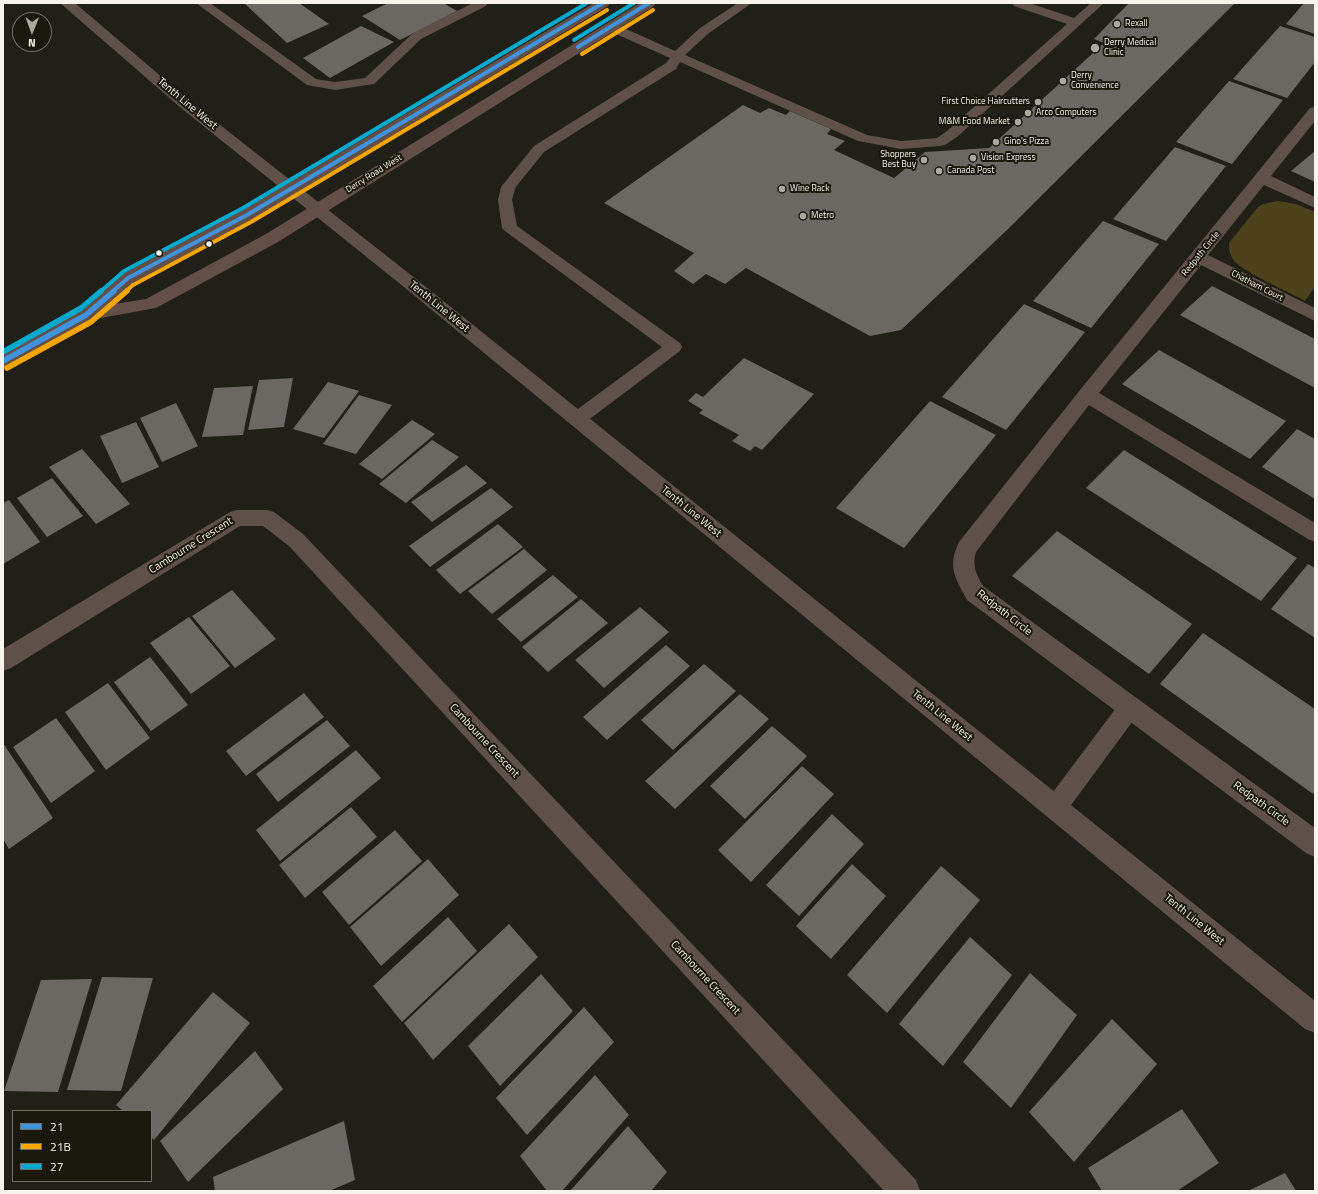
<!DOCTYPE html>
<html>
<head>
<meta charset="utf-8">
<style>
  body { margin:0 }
  #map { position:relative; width:1318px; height:1194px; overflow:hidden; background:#201f18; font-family:"Titillium Web",sans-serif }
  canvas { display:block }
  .frame { position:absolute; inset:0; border:4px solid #f6f4ec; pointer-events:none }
  .legend { position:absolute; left:12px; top:1110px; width:140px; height:72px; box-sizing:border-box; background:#1a170c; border:1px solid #726f66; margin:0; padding:5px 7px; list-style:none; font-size:12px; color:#f6f4ec }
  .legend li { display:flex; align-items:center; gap:8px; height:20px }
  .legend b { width:20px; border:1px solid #726f66 }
  .north { position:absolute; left:12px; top:12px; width:40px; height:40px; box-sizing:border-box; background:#1a170c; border:1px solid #726f66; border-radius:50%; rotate:181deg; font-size:11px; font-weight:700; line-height:16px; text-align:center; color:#f6f4ec }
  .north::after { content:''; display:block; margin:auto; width:14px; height:18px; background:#aba9a2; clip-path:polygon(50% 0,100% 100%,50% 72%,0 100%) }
</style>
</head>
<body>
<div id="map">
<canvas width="1318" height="1194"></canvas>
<div class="frame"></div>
<ul class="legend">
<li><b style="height:5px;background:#4094de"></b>21</li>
<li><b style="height:5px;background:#f7a600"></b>21B</li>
<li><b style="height:5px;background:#00a9ce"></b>27</li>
</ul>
<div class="north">N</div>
</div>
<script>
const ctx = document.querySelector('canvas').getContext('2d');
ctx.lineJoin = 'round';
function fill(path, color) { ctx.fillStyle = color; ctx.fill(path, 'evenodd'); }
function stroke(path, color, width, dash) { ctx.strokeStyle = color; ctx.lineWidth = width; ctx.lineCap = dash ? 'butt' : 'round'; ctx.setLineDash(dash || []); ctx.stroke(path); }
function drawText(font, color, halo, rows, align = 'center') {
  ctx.font = font + ' "Titillium Web",sans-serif'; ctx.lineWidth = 4; ctx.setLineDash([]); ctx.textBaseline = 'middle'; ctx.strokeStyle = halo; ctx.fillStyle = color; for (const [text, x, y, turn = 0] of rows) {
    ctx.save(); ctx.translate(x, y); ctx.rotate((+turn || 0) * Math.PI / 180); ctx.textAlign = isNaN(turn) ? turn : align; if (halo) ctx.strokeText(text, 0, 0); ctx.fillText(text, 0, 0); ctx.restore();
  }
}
const green = new Path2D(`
  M1278 201 1296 204 1315 212V288H1314L1305 301C1288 291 1247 274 1234 261 1230 255 1229 250 1229 243L1258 207 1263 204Z`);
const building = new Path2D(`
  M248 3H299L329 24 287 43 245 4Z
  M388 3H443L457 11 400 40 362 16Z
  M1129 3H1235L1007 230 901 330 870 336 746 268 725 284 706 274 693 284 674 271 694 253 604 203 743 105 760 113 769 108 786 115 790 111 831 129 827 134 845 141 834 150 894 178 925 152 989 148 1104 43 1094 39Z
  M1304 3H1315V34L1286 24Z
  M361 26 394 42 330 78 303 58Z
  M1280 26 1315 37V62L1287 98 1233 79Z
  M1229 81 1283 100 1232 164 1176 142Z
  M1175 147 1226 166 1166 241 1113 219Z
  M1315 151V182L1291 171Z
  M1103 221 1159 244 1091 328 1033 301Z
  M1212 286 1315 339V388L1180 315Z
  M1024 304 1085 332 1006 430 942 397Z
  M1159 350 1286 421 1250 459 1122 384Z
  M744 358 814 394 762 450 755 446 750 451 732 441 739 435 699 413 703 410 688 401 696 393 703 397Z
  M293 378 284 427 248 430 259 380Z
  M328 382 359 391 324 438 293 429Z
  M253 386 243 435 202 437 214 388Z
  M359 395 392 405 356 454 323 444Z
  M930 401 996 435 904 548 836 508Z
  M176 403 198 446 162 462 140 418Z
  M412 420 435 434 382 479 359 464Z
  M136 422 159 467 122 483 100 436Z
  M1297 429 1315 439V499L1262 467Z
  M432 440 459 457 406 503 379 484Z
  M82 449 130 504 96 524 49 467Z
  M1124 450 1297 558 1261 601 1086 488Z
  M466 465 487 483 432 522 411 502Z
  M52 478 83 516 47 537 17 498Z
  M491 488 513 507 430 567 409 546Z
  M9 500 40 542 3 564V503Z
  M498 524 523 547 460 594 436 570Z
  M1057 531 1192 624 1149 674 1012 576Z
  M524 549 547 570 492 614 468 591Z
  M1308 564 1315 568V638L1271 609Z
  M553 575 578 597 521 642 497 619Z
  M232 590 276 639 235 668 192 616Z
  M581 599 608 623 548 672 522 647Z
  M640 607 669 632 604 688 575 660Z
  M189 617 230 666 191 694 150 643Z
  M1203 633 1315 709V790L1313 794 1160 684Z
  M666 645 690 666 607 740 583 717Z
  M150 657 188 705 151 731 114 682Z
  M704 664 736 691 673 750 641 720Z
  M108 683 150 738 106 770 65 712Z
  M304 693 324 717 246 776 226 751Z
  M740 694 769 719 675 809 645 781Z
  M56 718 95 771 51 803 13 747Z
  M327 720 350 746 278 802 256 774Z
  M772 726 807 756 745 819 710 786Z
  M3 743 53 818 9 849 3 839Z
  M356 750 381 778 280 861 256 830Z
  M802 766 834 794 751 882 718 850Z
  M351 807 377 837 305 898 279 865Z
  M832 814 864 844 799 916 766 885Z
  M395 830 422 861 349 925 322 892Z
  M428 859 459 895 381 966 350 927Z
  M852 864 886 896 831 959 796 926Z
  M941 866 980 900 887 1013 847 975Z
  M448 917 477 951 402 1022 373 986Z
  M509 924 538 957 433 1060 404 1023Z
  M970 937 1012 975 943 1066 899 1024Z
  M1030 973 1077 1015 1011 1108 963 1062Z
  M541 974 573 1011 500 1086 468 1046Z
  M102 977 153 978 121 1091 67 1090Z
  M92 979 58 1092 4 1091 41 980Z
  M213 992 250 1023 154 1140 151 1137V1111H123L116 1105Z
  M584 1007 614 1042 527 1135 496 1098Z
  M1112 1019 1157 1064 1074 1162 1029 1112Z
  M255 1051 283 1089 188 1182 160 1141Z
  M595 1075 629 1115 562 1191H547L520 1156Z
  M1182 1109 1219 1163 1177 1191H1102L1088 1168Z
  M344 1121 355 1180 329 1191H215L213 1177Z
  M628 1126 667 1172 651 1191H570Z
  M1285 1173 1296 1191H1248Z`);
const service = new Path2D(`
  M196 3H210L316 79 335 82 365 78 413 33 473 3H488L486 6 421 39 374 84 335 90 307 85Z
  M738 3H752L709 33 685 55 867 135 901 141 937 138 947 131 1067 24 1014 6 1012 3H1029L1074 18 1091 3H1104L957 137 945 145 940 146 901 149 858 141 680 62 676 69 544 152 515 188 512 200 517 226 680 343 682 347 680 351 583 424 577 426 571 424 568 419 571 414 662 347 505 231 502 228 498 200 501 187 534 146 666 63 670 58 607 30 605 27 607 24H615L675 51 700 28Z
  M1130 697 1138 700 1141 707 1138 714 1063 816 1055 819 1047 816 1044 808 1047 800 1122 700Z`);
const minor = new Path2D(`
  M1315 107V121L1271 176 1315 197V208L1264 185 1208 255 1315 308V321L1201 265 1099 393 1315 523V542L1308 539 1089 405 976 552C972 565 976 574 983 586L1315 828V857L1306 853 967 600C955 577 947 567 959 542L1080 390 1310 108Z
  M237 510H267L274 512 303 534 916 1180 920 1191H884L289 546 263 526H240L11 668 3 671V649L230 512Z`);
const tertiary = new Path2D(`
  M60 3H75L191 102 416 279 1315 1001V1033L1305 1029 404 287 181 108Z`);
const secondary = new Path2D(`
  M594 3H610L608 6 253 219 134 282 108 305 146 299 266 234 640 3H656L654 6 278 242 156 308 90 320 10 366 3 368V353L80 311 122 274 241 211Z`);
const bus1Far1 = new Path2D(`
  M578 47 649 3
  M112 292 128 278 247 215 603 3`);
const bus1 = new Path2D(`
  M3 361 86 315 114 291`);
const bus2Far1 = new Path2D(`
  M582 54 653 10
  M125 292 133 285 251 222 607 10`);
const bus2 = new Path2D(`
  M7 368 91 322 127 291`);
const bus3Far1 = new Path2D(`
  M574 40 634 3
  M100 292 124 271 243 208 587 3`);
const bus3 = new Path2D(`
  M3 352 81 308 101 291`);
const markers = [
  [1117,24,4,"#aba9a2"],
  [1095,48,5,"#aba9a2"],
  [1063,81,4,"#aba9a2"],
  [1038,102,4,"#aba9a2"],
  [1028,113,4,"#aba9a2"],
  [1018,122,4,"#aba9a2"],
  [996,142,4,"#aba9a2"],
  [973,158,4,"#aba9a2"],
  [924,160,4,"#aba9a2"],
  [939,171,4,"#aba9a2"],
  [782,189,4,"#aba9a2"],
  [803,216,4,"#aba9a2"],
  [209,244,3.5,"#f6f4ec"],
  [159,253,3.5,"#f6f4ec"]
];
const farPoinames = [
  ["Rexall",1125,24],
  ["Derry Medical",1104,43],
  ["Clinic",1104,53],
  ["Derry",1071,76],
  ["Convenience",1071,86],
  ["First Choice Haircutters",1030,102,"right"],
  ["Arco Computers",1036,113],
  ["M&M Food Market",1010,122,"right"],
  ["Gino's Pizza",1004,142],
  ["Shoppers",916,155,"right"],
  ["Best Buy",916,165,"right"],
  ["Vision Express",981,158],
  ["Canada Post",947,171],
  ["Wine Rack",790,189],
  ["Metro",811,216]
];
const farStreetnames = [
  ["Derry Road West",374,174,-32],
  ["Redpath Circle",1201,254,-51],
  ["Chatham Court",1257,286,27]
];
const streetNames = [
  ["Tenth Line West",187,104,40],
  ["Tenth Line West",439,307,39],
  ["Tenth Line West",691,512,39],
  ["Cambourne Crescent",191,546,-32],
  ["Redpath Circle",1004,613,38],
  ["Tenth Line West",942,716,39],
  ["Cambourne Crescent",484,741,47],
  ["Redpath Circle",1261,804,36],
  ["Tenth Line West",1194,920,39],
  ["Cambourne Crescent",705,978,47]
];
fill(green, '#4d421b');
fill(building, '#6b6863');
fill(service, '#5f514a');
fill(minor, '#5f514a');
fill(tertiary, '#5f514a');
fill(secondary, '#634f48');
stroke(bus1Far1, '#4094de', 4);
stroke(bus1, '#4094de', 5.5);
stroke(bus2Far1, '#f7a600', 4);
stroke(bus2, '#f7a600', 5.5);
stroke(bus3Far1, '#00a9ce', 4);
stroke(bus3, '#00a9ce', 5.5);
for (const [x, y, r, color] of markers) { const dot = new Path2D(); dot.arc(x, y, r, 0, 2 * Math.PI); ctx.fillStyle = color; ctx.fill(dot); stroke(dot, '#1a170c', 1.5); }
drawText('9px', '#f6f4ec', '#1a170c', farPoinames, 'left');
drawText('9px', '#f6f4ec', '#1a170c', farStreetnames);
drawText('11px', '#f6f4ec', '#1a170c', streetNames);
</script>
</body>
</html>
